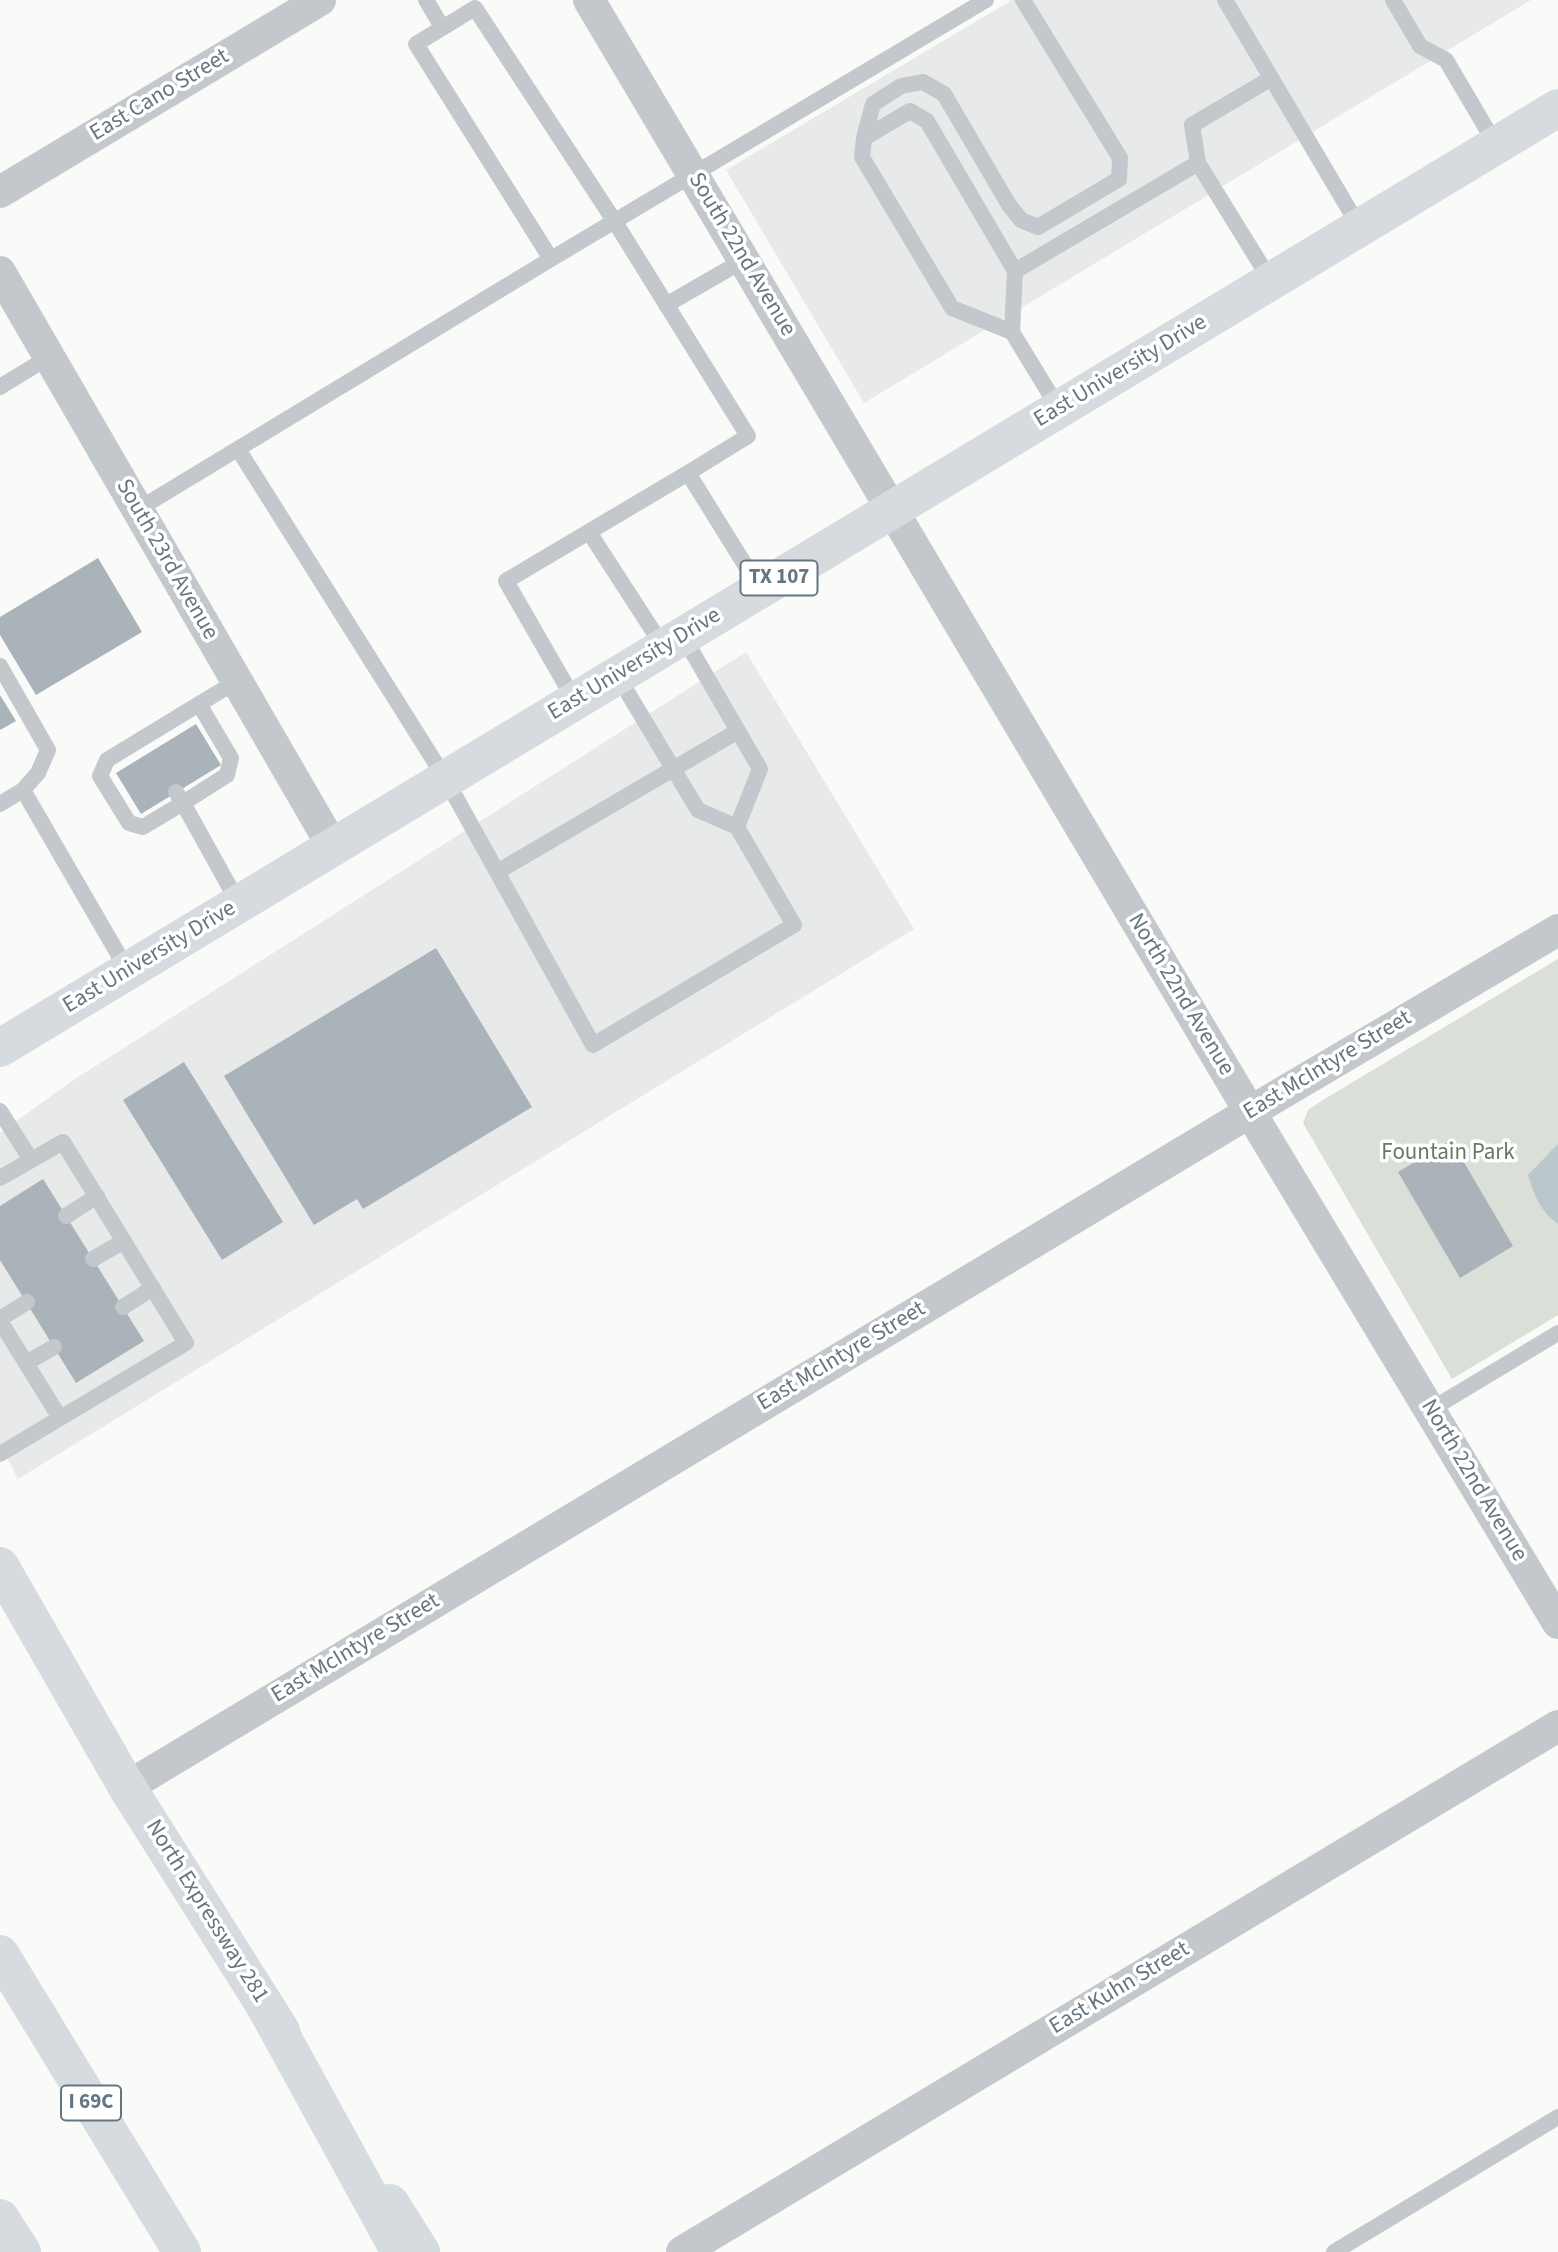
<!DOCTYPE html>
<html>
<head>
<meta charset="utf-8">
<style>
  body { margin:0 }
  canvas { display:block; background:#fafaf8 }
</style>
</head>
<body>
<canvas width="1558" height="2252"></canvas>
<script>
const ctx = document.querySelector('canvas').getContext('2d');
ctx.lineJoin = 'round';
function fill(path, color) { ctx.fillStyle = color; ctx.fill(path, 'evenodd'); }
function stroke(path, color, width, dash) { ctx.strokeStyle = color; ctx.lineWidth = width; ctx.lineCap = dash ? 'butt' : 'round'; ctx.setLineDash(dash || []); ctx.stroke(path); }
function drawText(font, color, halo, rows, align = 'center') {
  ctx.font = font + ' "Source Sans 3",sans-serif'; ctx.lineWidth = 7; ctx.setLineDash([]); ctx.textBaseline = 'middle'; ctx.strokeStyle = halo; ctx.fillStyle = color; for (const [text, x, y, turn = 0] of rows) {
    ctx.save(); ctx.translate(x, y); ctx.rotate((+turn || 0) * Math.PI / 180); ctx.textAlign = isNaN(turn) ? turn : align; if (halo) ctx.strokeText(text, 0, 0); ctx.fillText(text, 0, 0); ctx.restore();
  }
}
const built = new Path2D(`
  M1012 0H1531L864 403 726 170Z
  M746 652 914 929 18 1479 0 1444V1133L72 1081Z`);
const green = new Path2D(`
  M1558 959V1315L1452 1379 1303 1123 1308 1110 1323 1100Z`);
const water = new Path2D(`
  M1558 1144V1224C1541 1213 1534 1194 1528 1175Z`);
const building = new Path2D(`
  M98 558 142 632 36 695 0 635V617Z
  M0 695 16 721 0 730Z
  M196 724 221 765 141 814 116 773Z
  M436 948 532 1107 363 1209 357 1199 314 1225 224 1076Z
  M184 1062 283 1222 222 1260 123 1100Z
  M1451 1140 1513 1246 1460 1278 1398 1172Z
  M43 1179 144 1341 76 1383 0 1260V1206Z`);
const lane = new Path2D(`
  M426 0 442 27
  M1225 0 1360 228
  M1393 0 1420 46 1446 60 1496 145
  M1270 79 1192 125 1198 163 1271 281
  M864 138 873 104 901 86 923 82 944 94 1009 205 1021 220 1038 227 1119 179 1120 158 1023 0
  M551 259 416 44 475 8 615 222 748 436 688 473
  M1015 271 1198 163
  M666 305 744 260
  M1012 332 952 308 862 157 864 138 910 111 927 121 1015 271 1012 332 1059 409
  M0 387 49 357
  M238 449 445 778 593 1045 794 925 737 827 698 810 617 675
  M137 510 551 259 986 0
  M589 532 664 648
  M683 636 760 769 737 827
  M0 666 48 750 38 773 23 790
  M237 681 107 760 100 776 129 823 143 827 183 803 239 904
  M575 701 506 581 688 473 760 589
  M176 792 183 803 227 775 231 758 199 704
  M0 804 23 790 128 971
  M497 872 738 731
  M0 1111 31 1160
  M0 1178 63 1142 186 1343 0 1454
  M66 1216 97 1196
  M93 1259 124 1241
  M123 1307 153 1288
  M0 1319 27 1302
  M0 1321 60 1418
  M26 1363 54 1347
  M1430 1410 1558 1333
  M1334 2252 1558 2117`);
const street = new Path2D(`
  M589 0 1250 1112 1558 1623
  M0 192 320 0
  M0 272 333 847
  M127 1787 1250 1112 1558 930
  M682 2252 1558 1726`);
const secondary = new Path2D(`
  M0 1566 127 1787 281 2031
  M390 2203 421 2252`);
const primary = new Path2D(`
  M0 1048 1558 108`);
const highway = new Path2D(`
  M0 1954 182 2252
  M264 2004 400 2252
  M0 2218 22 2252`);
const shields = [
  [779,578,77],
  [91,2103,60]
];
const shieldNames = [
  ["TX 107",779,578],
  ["I 69C",91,2103]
];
const streetNames = [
  ["East Cano Street",160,96,-31],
  ["South 22nd Avenue",741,255,59],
  ["East University Drive",1121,372,-31],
  ["South 23rd Avenue",166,560,60],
  ["East University Drive",635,665,-31],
  ["East University Drive",150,958,-31],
  ["North 22nd Avenue",1180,995,59],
  ["East McIntyre Street",1328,1066,-31],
  ["East McIntyre Street",842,1357,-31],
  ["North 22nd Avenue",1473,1481,59],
  ["East McIntyre Street",356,1649,-31],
  ["North Expressway 281",206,1912,58],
  ["East Kuhn Street",1120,1989,-31]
];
const parkNames = [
  ["Fountain Park",1448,1154]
];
fill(built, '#e8e9e9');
fill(green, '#dadfd7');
fill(water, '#bbc7cb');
fill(building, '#aab3b9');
stroke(lane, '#c3c8cc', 16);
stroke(street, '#c3c8cc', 32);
stroke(secondary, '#d6dbdf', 38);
stroke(primary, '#d6dbdf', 38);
stroke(highway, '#d6dbdf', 38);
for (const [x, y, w] of shields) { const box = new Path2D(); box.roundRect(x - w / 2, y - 17.5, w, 35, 5); ctx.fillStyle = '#fff'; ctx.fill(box); stroke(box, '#657683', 2); }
drawText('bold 21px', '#657683', null, shieldNames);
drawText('23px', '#657683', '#fff', streetNames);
drawText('23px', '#687a64', '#fff', parkNames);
</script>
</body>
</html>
